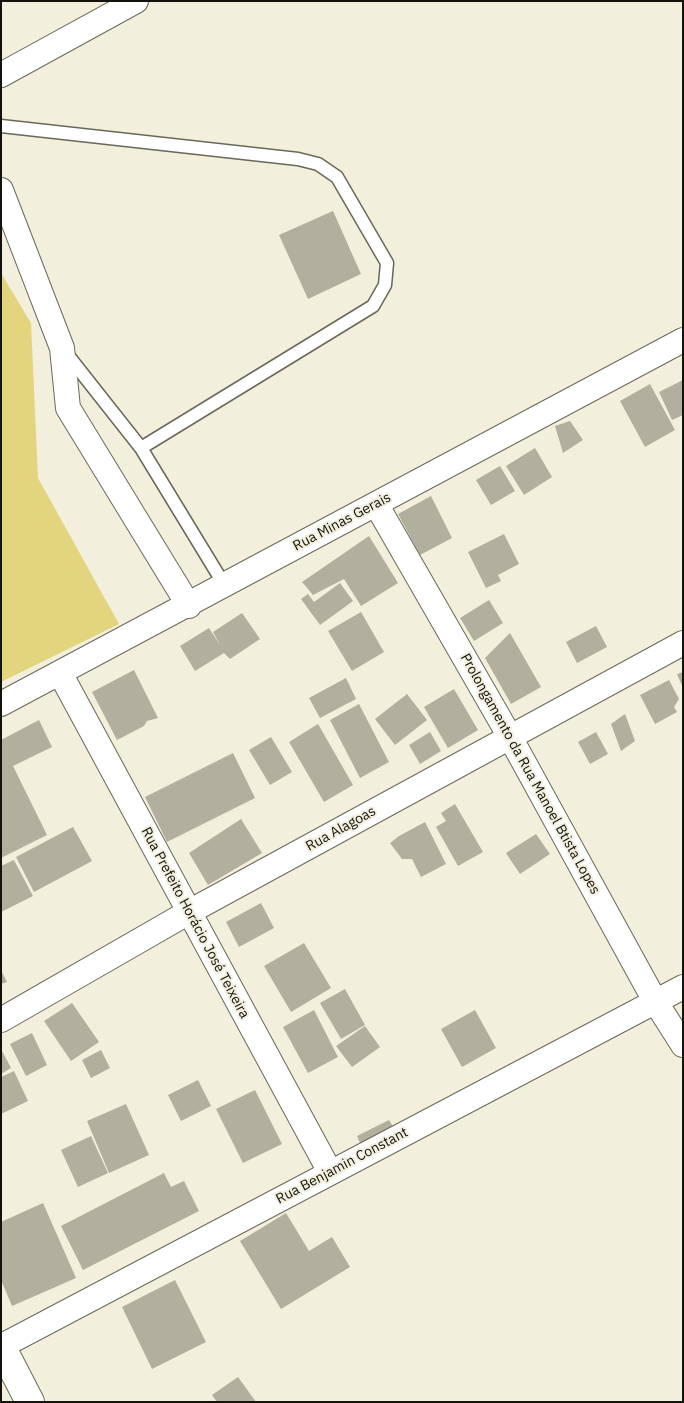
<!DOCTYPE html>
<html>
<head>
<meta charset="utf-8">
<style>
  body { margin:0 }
  #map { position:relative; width:684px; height:1403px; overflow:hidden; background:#f2efdd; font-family:"IBM Plex Sans",sans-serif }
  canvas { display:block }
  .frame { position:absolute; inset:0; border:2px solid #13120c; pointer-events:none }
</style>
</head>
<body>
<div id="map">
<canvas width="684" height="1403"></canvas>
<div class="frame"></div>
</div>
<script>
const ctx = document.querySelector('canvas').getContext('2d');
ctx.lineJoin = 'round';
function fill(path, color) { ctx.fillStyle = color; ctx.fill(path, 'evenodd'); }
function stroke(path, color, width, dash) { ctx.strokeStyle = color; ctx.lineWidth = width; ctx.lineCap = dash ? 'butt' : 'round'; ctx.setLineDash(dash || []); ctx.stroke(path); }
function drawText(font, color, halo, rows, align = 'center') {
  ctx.font = font + ' "IBM Plex Sans",sans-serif'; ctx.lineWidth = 4; ctx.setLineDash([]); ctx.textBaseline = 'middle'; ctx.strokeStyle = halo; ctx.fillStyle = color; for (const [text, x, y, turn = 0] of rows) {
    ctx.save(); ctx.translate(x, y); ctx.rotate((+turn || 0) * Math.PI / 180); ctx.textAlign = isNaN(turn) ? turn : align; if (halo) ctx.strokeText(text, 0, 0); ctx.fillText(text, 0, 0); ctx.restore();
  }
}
const green = new Path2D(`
  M1 273 31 323 38 478 119 624 1 682Z`);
const building = new Path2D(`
  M333 211 361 274 308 299 279 235Z
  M683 380V415L672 420 659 392Z
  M650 384 675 430 645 447 620 401Z
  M570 421 583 440 563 453 555 426Z
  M535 448 552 477 524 495 506 466Z
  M500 466 515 491 491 505 476 480Z
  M431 496 452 538 420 555 398 514Z
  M504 534 519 564 498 575 501 581 486 588 468 552Z
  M369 536 398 583 361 606 344 579 313 595 302 582Z
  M340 583 353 601 320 625 301 599 308 594 314 602Z
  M489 600 503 623 474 641 460 618Z
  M361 612 384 652 352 671 328 631Z
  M242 613 260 639 230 659 224 653 195 671 180 646 209 628 220 645 213 632Z
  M596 626 607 647 577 663 566 642Z
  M510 633 541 687 511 704 485 658Z
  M134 670 158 718 147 721 144 726 117 740 92 692Z
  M683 672V688L677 674Z
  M346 678 356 699 320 718 309 698Z
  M669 680 679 699 674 707 677 712 655 724 640 695Z
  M454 689 478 730 448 748 424 707Z
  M407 694 427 720 395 745 375 719Z
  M359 704 389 762 360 778 330 720Z
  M625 714 635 741 621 751 611 724Z
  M39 720 52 747 13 766 47 835 1 858V740Z
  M318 724 353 785 324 802 289 742Z
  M430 732 441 751 420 764 409 745Z
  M596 732 608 754 590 764 578 742Z
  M271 737 292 772 270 785 249 750Z
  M233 753 255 798 167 842 145 797Z
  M455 804 483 852 458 866 436 827 446 821 441 813Z
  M241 819 262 853 208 885 189 853Z
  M425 822 446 864 421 877 412 859H402L390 843 399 836Z
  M73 827 92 861 34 892 16 857Z
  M536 834 550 854 520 874 506 853Z
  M14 860 33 896 1 912V866Z
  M261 903 274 928 239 947 226 922Z
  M304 943 331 988 291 1012 264 966Z
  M1 970 7 982 1 984Z
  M345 989 365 1025 341 1039 320 1003Z
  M72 1003 99 1042 71 1061 44 1021Z
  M314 1010 338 1057 308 1073 283 1027Z
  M475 1010 496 1048 462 1067 441 1029Z
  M365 1026 380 1047 352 1067 336 1046Z
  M32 1033 47 1065 26 1076 10 1044Z
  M1 1049 11 1068 1 1074Z
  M101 1050 110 1068 91 1078 82 1060Z
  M14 1071 28 1101 1 1114V1077Z
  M198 1080 211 1106 181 1121 168 1095Z
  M255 1090 282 1144 243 1163 216 1109Z
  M126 1104 149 1155 109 1173 87 1121Z
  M389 1120 395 1130 362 1148 357 1136Z
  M91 1136 108 1173 78 1187 61 1150Z
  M164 1173 171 1187 184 1181 199 1211 83 1270 61 1226Z
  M43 1203 76 1278 12 1306 1 1280V1222Z
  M286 1213 309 1251 332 1237 350 1267 281 1309 240 1241Z
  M175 1280 206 1342 152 1369 122 1307Z
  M238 1377 256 1402H217L212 1395Z`);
const lane = new Path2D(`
  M1 126 298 159 318 164 337 177 387 263 385 285 373 306 141 448
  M66 353 141 448 225 586`);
const street = new Path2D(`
  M1 75 136 1
  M1 190 62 348 68 408 189 606
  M376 504 510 737 655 1001 683 1045
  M60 673 330 1172
  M1 704 683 340
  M1 1020 189 912 683 643
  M2 1346 683 987`);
const secondary = new Path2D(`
  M1 1346 30 1402`);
const streetNames = [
  ["Rua Minas Gerais",342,522,-28],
  ["Prolongamento da Rua Manoel Btista Lopes",530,774,61],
  ["Rua Alagoas",341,829,-29],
  ["Rua Prefeito Horácio José Teixeira",195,923,62],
  ["Rua Benjamin Constant",342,1166,-28]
];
fill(green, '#e3d57d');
fill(building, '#b2af9f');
stroke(lane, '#6a6858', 15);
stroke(street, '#6a6858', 26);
stroke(secondary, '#6a6858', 30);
stroke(lane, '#fff', 12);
stroke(street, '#fff', 24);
stroke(secondary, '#fff', 28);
drawText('14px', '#13120c', '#f2efdd', streetNames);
</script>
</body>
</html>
